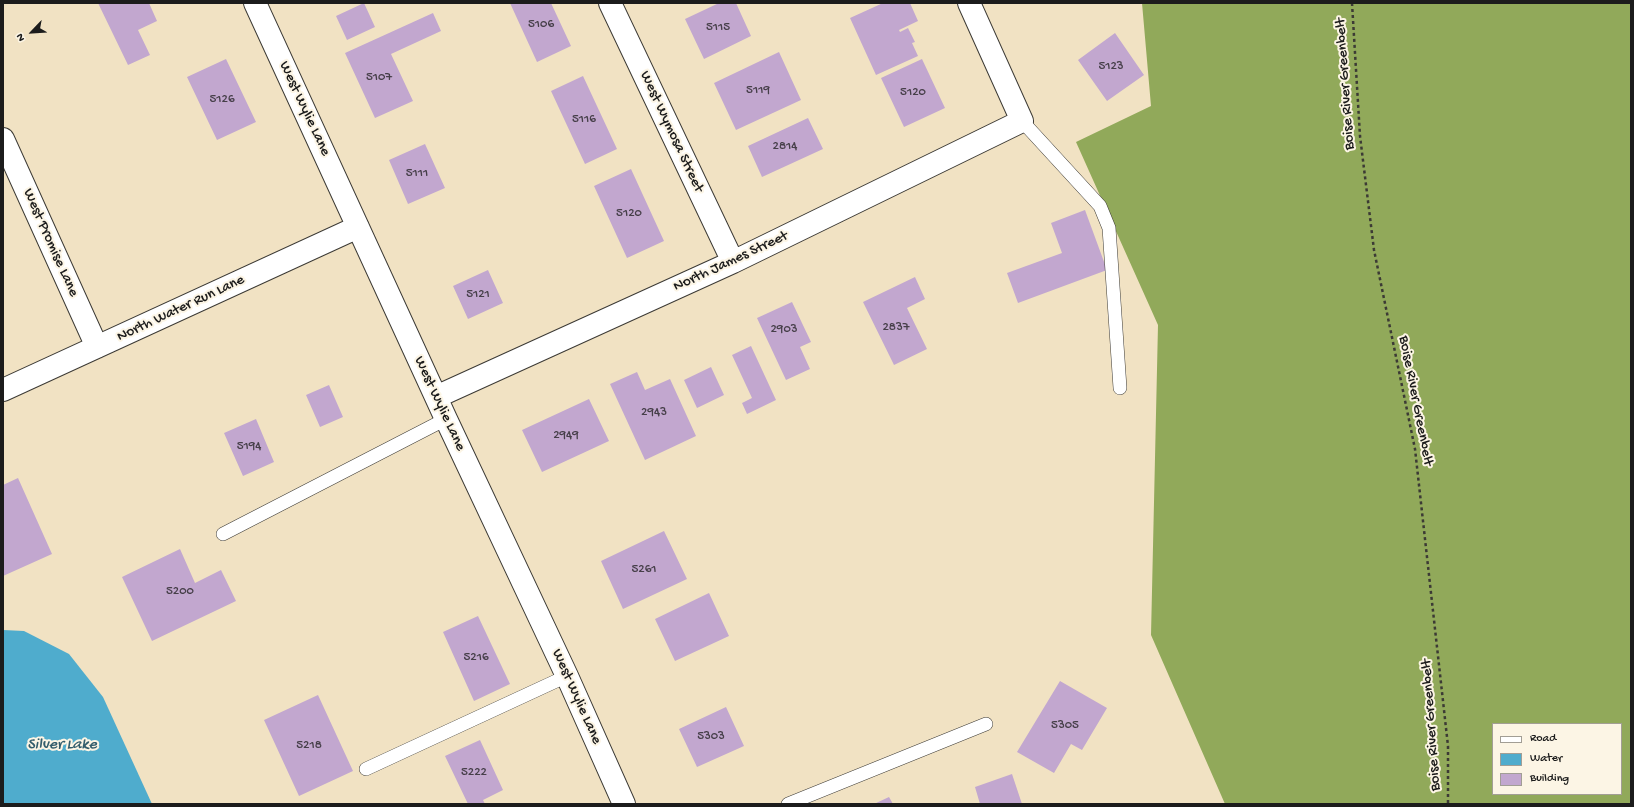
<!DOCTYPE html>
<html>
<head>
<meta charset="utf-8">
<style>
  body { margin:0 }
  #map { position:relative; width:1634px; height:807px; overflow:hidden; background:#f1e2c3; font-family:"Gochi Hand",sans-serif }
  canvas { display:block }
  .frame { position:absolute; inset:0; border:4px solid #1c1c1c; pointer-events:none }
  .legend { position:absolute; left:1492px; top:723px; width:130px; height:72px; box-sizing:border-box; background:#fcf5e5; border:1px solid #a29e95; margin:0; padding:5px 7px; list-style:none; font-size:12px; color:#1c1c1c }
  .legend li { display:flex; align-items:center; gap:8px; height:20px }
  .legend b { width:20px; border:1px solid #a29e95 }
  .north { position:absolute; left:12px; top:12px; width:40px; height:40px; -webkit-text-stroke:3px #fcf5e5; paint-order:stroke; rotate:245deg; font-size:11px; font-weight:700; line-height:16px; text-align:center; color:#1c1c1c }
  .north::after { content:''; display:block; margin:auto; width:14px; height:18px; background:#1c1c1c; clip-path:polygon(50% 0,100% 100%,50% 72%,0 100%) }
</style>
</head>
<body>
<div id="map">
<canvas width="1634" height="807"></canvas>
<div class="frame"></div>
<ul class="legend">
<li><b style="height:5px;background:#fff"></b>Road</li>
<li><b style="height:11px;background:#4faccd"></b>Water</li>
<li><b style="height:11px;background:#c2a7cf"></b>Building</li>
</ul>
<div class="north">N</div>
</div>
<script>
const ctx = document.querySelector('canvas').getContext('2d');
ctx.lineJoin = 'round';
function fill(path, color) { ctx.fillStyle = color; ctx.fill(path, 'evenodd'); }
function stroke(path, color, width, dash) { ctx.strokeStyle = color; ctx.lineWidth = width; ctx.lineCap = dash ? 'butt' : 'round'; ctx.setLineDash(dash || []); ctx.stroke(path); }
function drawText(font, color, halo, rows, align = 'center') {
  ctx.font = font + ' "Gochi Hand",sans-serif'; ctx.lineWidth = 4; ctx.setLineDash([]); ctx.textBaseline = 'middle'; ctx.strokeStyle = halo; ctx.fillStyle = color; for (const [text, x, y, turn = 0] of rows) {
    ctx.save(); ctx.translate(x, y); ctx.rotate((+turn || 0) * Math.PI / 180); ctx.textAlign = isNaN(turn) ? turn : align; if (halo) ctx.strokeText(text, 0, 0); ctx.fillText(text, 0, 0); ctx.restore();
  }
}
const forest = new Path2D(`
  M1142 3H1631V804H1225L1151 635 1158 325 1076 142 1151 106ZM1493 724H1621V794H1493Z`);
const water = new Path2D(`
  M3 630 24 631 69 654 103 697 152 804H3Z`);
const building = new Path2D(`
  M98 3H149L157 21 138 30 150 55 128 65Z
  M364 3 375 27 347 40 336 16Z
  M510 3H551L571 46 537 62Z
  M719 3H736L751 36 704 59 685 19Z
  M883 3H910L918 21 899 30 900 32 908 28 915 42 912 43 918 56 876 75 850 18Z
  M433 13 441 31 391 54 413 101 375 118 345 53Z
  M1115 33 1144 75 1107 101 1078 60Z
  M779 52 801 100 736 130 714 83Z
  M226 59 256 122 217 140 187 77Z
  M922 59 945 108 904 127 881 78Z
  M583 76 617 149 585 164 551 91Z
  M808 118 823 149 762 177 748 146Z
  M425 144 445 188 408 204 389 160Z
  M631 169 664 241 627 258 594 186Z
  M1085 210 1107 270 1018 303 1007 273 1062 253 1051 223Z
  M488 270 503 303 468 319 453 286Z
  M915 277 925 299 907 308 927 349 894 365 863 302Z
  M792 302 811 342 800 347 810 369 786 380 757 318Z
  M751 346 776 400 747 414 742 403 752 398 732 355Z
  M711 367 724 395 697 408 684 380Z
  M637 372 645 390 670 379 696 436 645 460 610 384Z
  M329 385 343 417 320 427 306 395Z
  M589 399 609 441 542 472 522 430Z
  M256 419 274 462 243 476 224 433Z
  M18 478 52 554 3 576V485Z
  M664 531 687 579 623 609 601 561Z
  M180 549 195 583 221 570 236 601 152 641 122 577Z
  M709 593 729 636 675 661 655 619Z
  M478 616 510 684 474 701 443 632Z
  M1060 681 1107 708 1082 750 1071 744 1054 773 1017 752Z
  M318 695 353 771 299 796 264 720Z
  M726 707 744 746 697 767 679 729Z
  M480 740 503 790 483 800 485 804H468L445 756Z
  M1012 774 1022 804H980L975 787Z
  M889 797 893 804H874Z`);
const path = new Path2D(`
  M1352 3 1360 136 1374 250 1415 449 1448 746V804`);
const lane = new Path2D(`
  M1022 121 1100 206 1109 228 1120 388
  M223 534 446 419
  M366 769 567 676
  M788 804 986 724`);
const street = new Path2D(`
  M255 3 446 419 567 676 624 804
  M610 3 733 262
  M3 139 97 347
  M3 390 358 227
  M436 397 733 262 1022 121 969 3`);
const numberNames = [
  ["5106",541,25],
  ["5115",718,28],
  ["5123",1111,67],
  ["5107",379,78],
  ["5119",758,91],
  ["5120",913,93],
  ["5126",222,100],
  ["5116",584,120],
  ["2814",785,147],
  ["5111",417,174],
  ["5120",629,214],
  ["5121",478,295],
  ["2837",896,328],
  ["2903",784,330],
  ["2943",654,413],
  ["2949",566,436],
  ["5194",249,447],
  ["5261",644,570],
  ["5200",180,592],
  ["5216",476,658],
  ["5305",1065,726],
  ["5303",711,737],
  ["5218",309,746],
  ["5222",474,773]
];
const streetNames = [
  ["Boise River Greenbelt",1346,84,-94],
  ["West Wylie Lane",304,109,65],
  ["West Wymosa Street",671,132,65],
  ["West Promise Lane",50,243,66],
  ["North James Street",731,262,-25],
  ["North Water Run Lane",181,309,-25],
  ["Boise River Greenbelt",1415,401,79],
  ["West Wylie Lane",439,404,65],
  ["West Wylie Lane",576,697,66],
  ["Boise River Greenbelt",1432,725,-94]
];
const waterNames = [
  ["Silver Lake",62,746]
];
fill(forest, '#91a95a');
fill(water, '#4faccd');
fill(building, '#c2a7cf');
stroke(lane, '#3c3a35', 14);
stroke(street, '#3c3a35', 24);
stroke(path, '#3c3a35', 2.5, [3, 3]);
stroke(lane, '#fff', 13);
stroke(street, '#fff', 22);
drawText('13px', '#463f49', null, numberNames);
drawText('15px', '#1c1c1c', '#fcf5e5', streetNames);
drawText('italic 16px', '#335d6c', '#fcf5e5', waterNames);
</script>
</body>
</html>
